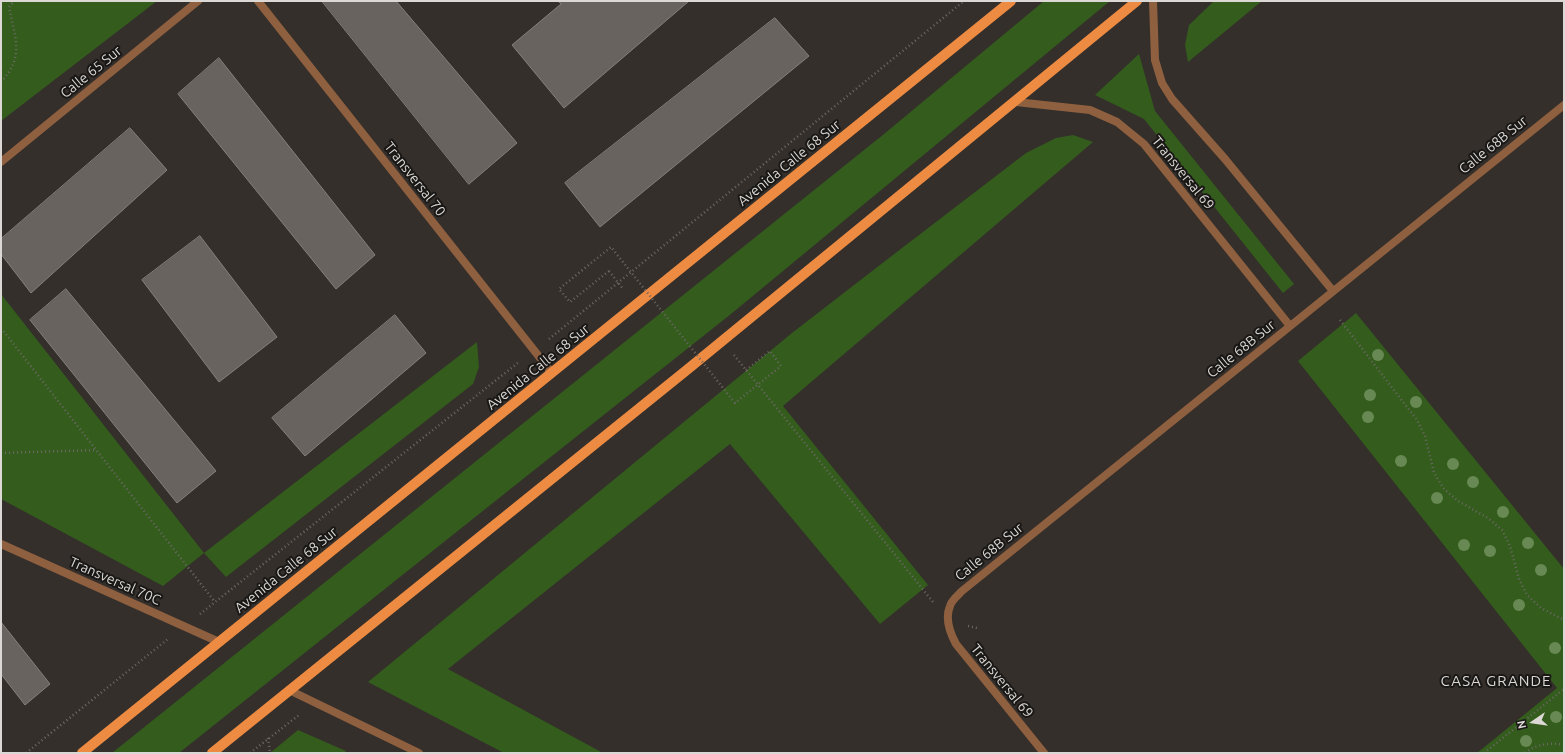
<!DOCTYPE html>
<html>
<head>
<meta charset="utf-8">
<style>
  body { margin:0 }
  #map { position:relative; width:1565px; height:754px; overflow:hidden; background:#342f2b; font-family:Ubuntu,sans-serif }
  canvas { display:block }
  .frame { position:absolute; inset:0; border:2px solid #dbd8d5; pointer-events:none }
  .north { position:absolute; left:1513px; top:702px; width:40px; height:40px; -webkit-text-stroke:3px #1a1816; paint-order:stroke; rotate:257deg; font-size:11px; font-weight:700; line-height:16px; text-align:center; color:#dbd8d5 }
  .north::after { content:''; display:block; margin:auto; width:14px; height:18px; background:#dbd8d5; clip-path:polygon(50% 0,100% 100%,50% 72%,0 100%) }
</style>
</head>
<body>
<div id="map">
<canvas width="1565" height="754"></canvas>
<div class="frame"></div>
<div class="north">N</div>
</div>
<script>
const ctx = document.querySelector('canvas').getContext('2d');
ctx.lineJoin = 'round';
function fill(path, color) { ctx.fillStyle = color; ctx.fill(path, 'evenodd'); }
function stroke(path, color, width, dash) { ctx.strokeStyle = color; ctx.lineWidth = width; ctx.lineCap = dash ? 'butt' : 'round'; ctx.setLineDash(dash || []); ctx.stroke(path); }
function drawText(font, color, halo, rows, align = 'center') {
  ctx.font = font + ' Ubuntu,sans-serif'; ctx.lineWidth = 4; ctx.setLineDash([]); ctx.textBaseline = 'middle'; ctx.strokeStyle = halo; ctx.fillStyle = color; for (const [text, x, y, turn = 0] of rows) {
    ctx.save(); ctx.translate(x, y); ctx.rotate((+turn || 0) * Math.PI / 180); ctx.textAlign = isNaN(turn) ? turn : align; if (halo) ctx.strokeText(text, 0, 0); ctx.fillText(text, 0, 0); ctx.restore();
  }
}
const green = new Path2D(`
  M1 1H157L1 121Z
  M1044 1H1110L731 314 523 479 179 753H112L884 134Z
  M1214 1H1262L1188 62 1185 45 1189 25Z
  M1139 54 1155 111 1294 284 1283 293 1144 119 1095 95Z
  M1073 135 1093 142 783 406 928 585 880 624 730 444 448 669 603 753H504L368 682 792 333 889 258 1026 153 1056 138Z
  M1 294 204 553 477 342 479 367 473 384 226 577 204 553 163 586 1 499Z
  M1356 313 1564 569V753H1477L1557 688 1298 361Z
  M298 730 346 751 344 753H270Z`);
const building = new Path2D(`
  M322 1H396L517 143 469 184Z
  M558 1H689L564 108 512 45 561 4Z
  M775 18 809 56 600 227 565 183Z
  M219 58 375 255 336 289 178 94Z
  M130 128 167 170 31 293 1 254V239Z
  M200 236 277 337 219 382 142 280Z
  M66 289 216 471 177 503 30 320Z
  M395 315 426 353 305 456 272 418Z
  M1 622 50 684 25 705 1 674Z`);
const path = new Path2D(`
  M1 82C25 56 15 38 9 7L14 1
  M609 271 623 289
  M1340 320 1417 420 1425 436 1434 473 1444 489 1458 501 1488 518 1502 530 1510 546 1519 579 1527 595 1541 608 1564 620
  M1 328 215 602
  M549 339 964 1
  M734 355 933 602
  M746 370 770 351 781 366
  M1 453 96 450
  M200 614 519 362
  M968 626 977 628
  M268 738 270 753
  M26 753 168 639
  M250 753 299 715
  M1484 753 1564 689
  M1525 753C1537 744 1550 742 1564 745`);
const minor = new Path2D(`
  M258 1 552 373
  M1153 1 1155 60 1162 83 1172 99 1225 159 1333 291
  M1016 102 1090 110 1117 122 1144 144 1290 326
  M1 162 198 1
  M1 544 219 642
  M289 690 419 753
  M1044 753 956 644C950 633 945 618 950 606 951 601 958 595 962 591L1564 105`);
const primary = new Path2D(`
  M82 753 1011 1
  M212 753 688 369 1137 1`);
const pathBridge = new Path2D(`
  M609 271 570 302 559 289 611 247 735 403 781 366`);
const trees = [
  [1378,355],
  [1370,395],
  [1416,402],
  [1368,417],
  [1401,461],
  [1453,464],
  [1473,482],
  [1437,498],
  [1503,512],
  [1528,543],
  [1464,545],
  [1490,551],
  [1541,570],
  [1519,605],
  [1555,648],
  [1556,717],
  [1526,741]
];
const streetNames = [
  ["Calle 65 Sur",91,72,-39],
  ["Calle 68B Sur",1493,145,-39],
  ["Avenida Calle 68 Sur",789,163,-39],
  ["Transversal 69",1183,173,51],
  ["Transversal 70",415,179,52],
  ["Calle 68B Sur",1241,349,-39],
  ["Avenida Calle 68 Sur",538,367,-39],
  ["Calle 68B Sur",989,552,-39],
  ["Avenida Calle 68 Sur",286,570,-39],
  ["Transversal 70C",115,581,24],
  ["Transversal 69",1002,681,51]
];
const neighbourhoodNames = [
  ["CASA GRANDE",1496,681]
];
fill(green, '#335c1d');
fill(building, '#69635f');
stroke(building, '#85807b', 1);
stroke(path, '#6d6965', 2.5, [1, 3]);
stroke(minor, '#8f603f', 8);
stroke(primary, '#ed8b42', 10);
stroke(pathBridge, '#6d6965', 2.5, [1, 3]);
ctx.fillStyle = '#688953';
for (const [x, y] of trees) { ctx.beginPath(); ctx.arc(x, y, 6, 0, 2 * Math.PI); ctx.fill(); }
drawText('14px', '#dbd8d5', '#1a1816', streetNames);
ctx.letterSpacing = '1px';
drawText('15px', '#dbd8d5', '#1a1816', neighbourhoodNames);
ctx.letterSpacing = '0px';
</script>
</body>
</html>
